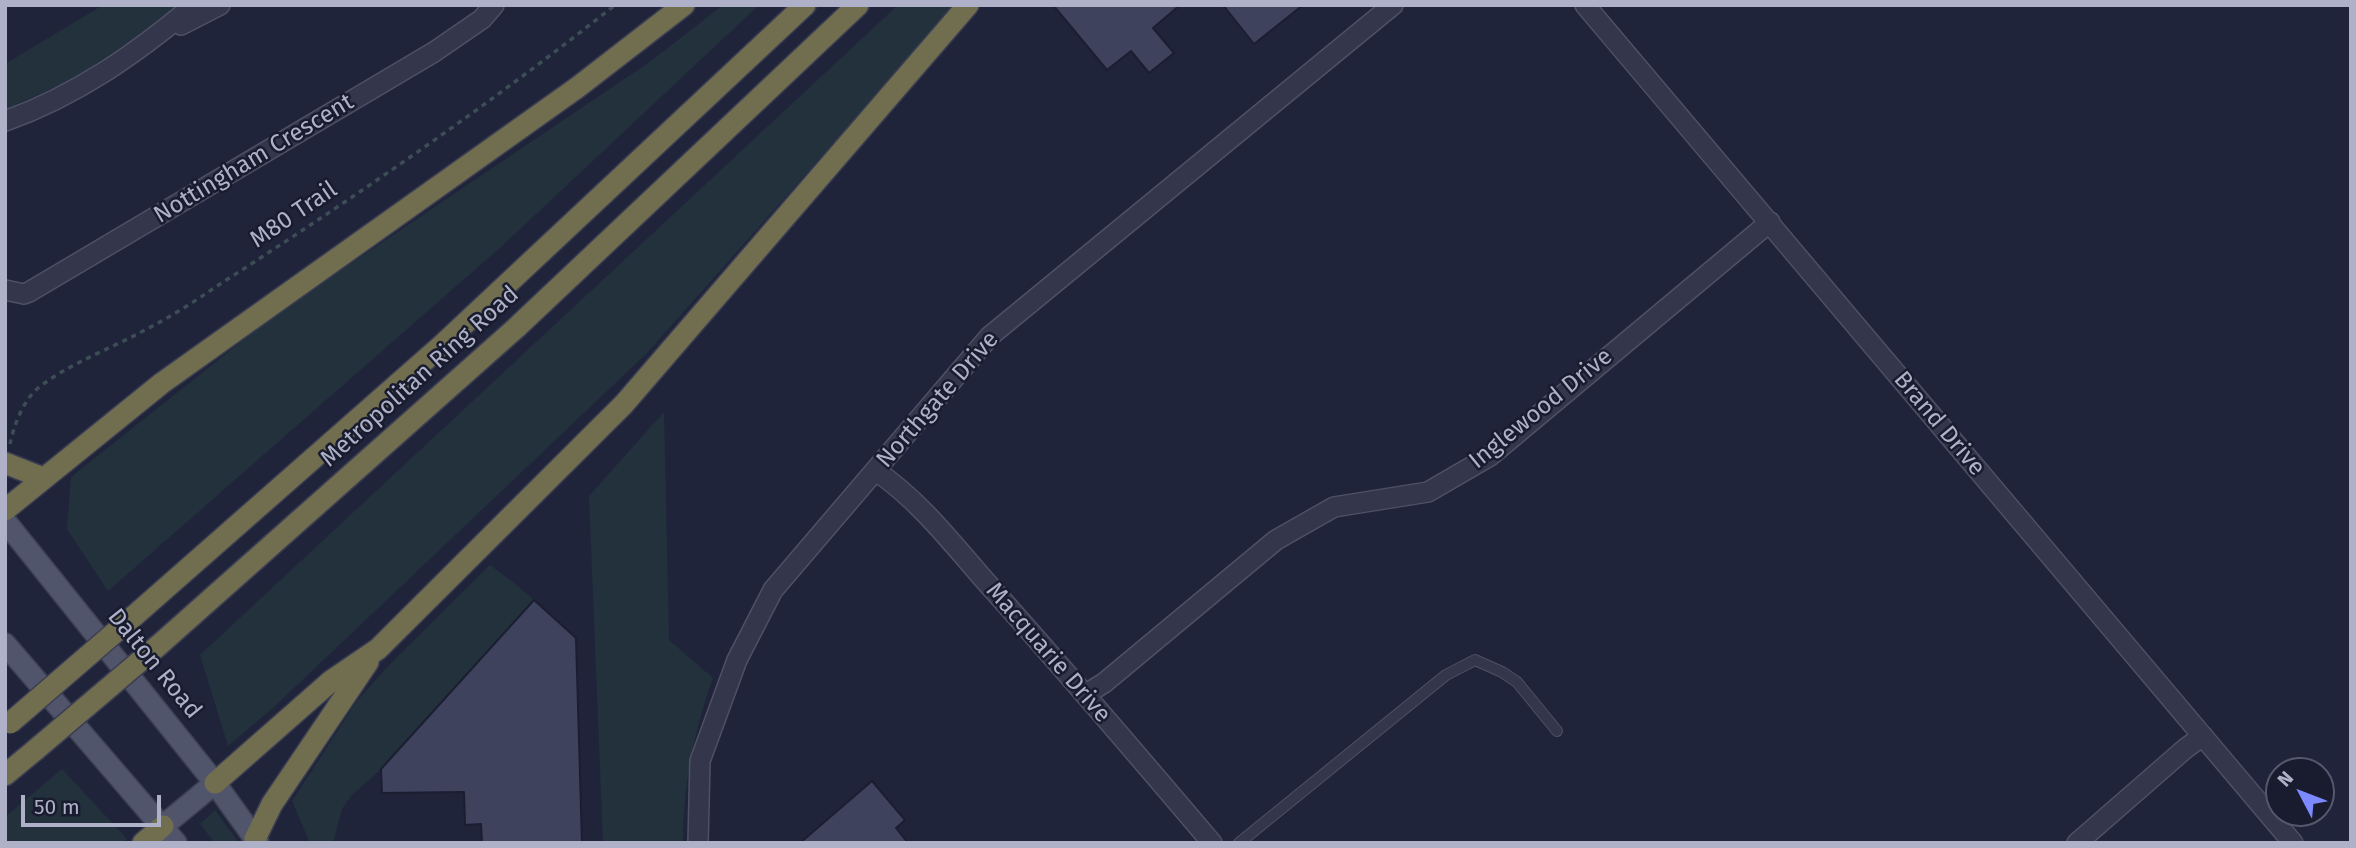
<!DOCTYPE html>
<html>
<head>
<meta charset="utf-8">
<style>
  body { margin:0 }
  #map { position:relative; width:2356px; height:848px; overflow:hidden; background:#20243b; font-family:"Fira Sans",sans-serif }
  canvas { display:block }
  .frame { position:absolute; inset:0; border:7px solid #aeb1c7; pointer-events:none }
  .north { position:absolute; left:2265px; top:757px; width:70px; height:70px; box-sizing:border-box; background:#191c2f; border:2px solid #55586c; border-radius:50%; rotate:312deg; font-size:19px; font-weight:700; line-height:28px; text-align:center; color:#aeb1c7 }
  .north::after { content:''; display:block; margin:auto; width:24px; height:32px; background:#7c89ff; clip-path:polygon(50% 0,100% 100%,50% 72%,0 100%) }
  .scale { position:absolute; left:21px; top:795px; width:140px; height:32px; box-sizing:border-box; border:4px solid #aeb1c7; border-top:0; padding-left:9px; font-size:21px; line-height:24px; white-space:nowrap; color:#aeb1c7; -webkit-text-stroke:5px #191c2f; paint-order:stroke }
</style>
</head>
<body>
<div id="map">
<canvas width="2356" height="848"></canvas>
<div class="frame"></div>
<div class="north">N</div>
<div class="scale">50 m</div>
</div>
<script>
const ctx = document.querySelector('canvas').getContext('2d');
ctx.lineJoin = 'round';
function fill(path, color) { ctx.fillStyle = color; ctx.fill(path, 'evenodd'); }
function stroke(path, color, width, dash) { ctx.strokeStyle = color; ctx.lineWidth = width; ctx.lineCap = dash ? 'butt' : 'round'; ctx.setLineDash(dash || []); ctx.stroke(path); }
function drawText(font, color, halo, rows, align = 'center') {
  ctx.font = font + ' "Fira Sans",sans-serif'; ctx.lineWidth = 5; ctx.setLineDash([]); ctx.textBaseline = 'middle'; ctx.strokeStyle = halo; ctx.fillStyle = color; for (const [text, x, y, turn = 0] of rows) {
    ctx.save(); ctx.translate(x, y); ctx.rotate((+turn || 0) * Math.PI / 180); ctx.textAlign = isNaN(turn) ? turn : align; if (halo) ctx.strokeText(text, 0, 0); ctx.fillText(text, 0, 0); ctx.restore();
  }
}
const green = new Path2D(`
  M103 5H186L66 83 5 109V64Z
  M723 5H759L502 246 108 591 67 529 71 477 276 314 651 61Z
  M898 5H956L647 353 274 707 228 746 200 655Z
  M664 412 669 640 713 678C694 730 683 787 683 843H603L589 496Z
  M490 565 513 582 534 600 381 769 351 796 342 809 333 843H310L292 801 357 701 391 663Z
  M62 769 127 839 122 843H5V817Z
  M215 810 239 843H215L200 824Z`);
const building = new Path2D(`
  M1053 5H1180L1153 28 1174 53 1149 73 1131 51 1107 70Z
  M1223 5H1303L1254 44Z
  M534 600 576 638 582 843H482L481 824 465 825 464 792 382 793 381 769Z
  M872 781 905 820 896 828 908 843H800Z`);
const path = new Path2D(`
  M10 444C14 425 23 401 38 388 70 363 110 349 145 330 170 317 194 302 217 286 354 198 488 106 615 5`);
const lane = new Path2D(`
  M1239 843 1446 675 1475 660 1502 672 1517 682 1557 731`);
const street = new Path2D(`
  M1585 5 2293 843
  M181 25 220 5
  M5 121C76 96 137 53 194 5
  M5 290 24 294 29 292 434 52 482 19 494 5
  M876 471C922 502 958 551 995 592 1069 675 1140 758 1212 843
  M1086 694 1104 683 1276 540 1334 507 1428 492 1490 456 1770 222
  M698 843 700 761 737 660 773 590 990 336 1393 5
  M2077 843 2186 748 2203 736`);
const primary = new Path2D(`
  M5 521 215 783 258 843
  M5 644 176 843
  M163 826 215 783`);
const highway = new Path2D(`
  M5 463 43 478
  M5 510 162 383 578 87 684 5
  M134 616 441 346 805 5
  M159 645 516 328 858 5
  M5 775 34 751
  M215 783 331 681 378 649 624 404 968 5
  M255 839 272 804 368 662
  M143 843 163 826`);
const highwayBridge = new Path2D(`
  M10 723 134 616
  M34 751 159 645`);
const streetNames = [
  ["Nottingham Crescent",254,159,-31],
  ["M80 Trail",294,215,-34],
  ["Metropolitan Ring Road",420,377,-42],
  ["Northgate Drive",938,400,-49],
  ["Inglewood Drive",1541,409,-39],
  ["Brand Drive",1939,424,50],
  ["Macquarie Drive",1048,653,49],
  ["Dalton Road",154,664,51]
];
fill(green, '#22313c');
fill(building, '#3e425d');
stroke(building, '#1b1e31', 2);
stroke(lane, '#4e5165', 12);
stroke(street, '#4e5165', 22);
stroke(primary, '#3d4054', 24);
stroke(highway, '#3b3e52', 24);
stroke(path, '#3c4d56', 3.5, [5, 5]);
stroke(lane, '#34374b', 10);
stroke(street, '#34374b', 19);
stroke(primary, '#51556b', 21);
stroke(highway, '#716e50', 21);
stroke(highwayBridge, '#3b3e52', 24, []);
stroke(highwayBridge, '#716e50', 21);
drawText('24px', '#aeb1c7', '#191c2f', streetNames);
</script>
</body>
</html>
